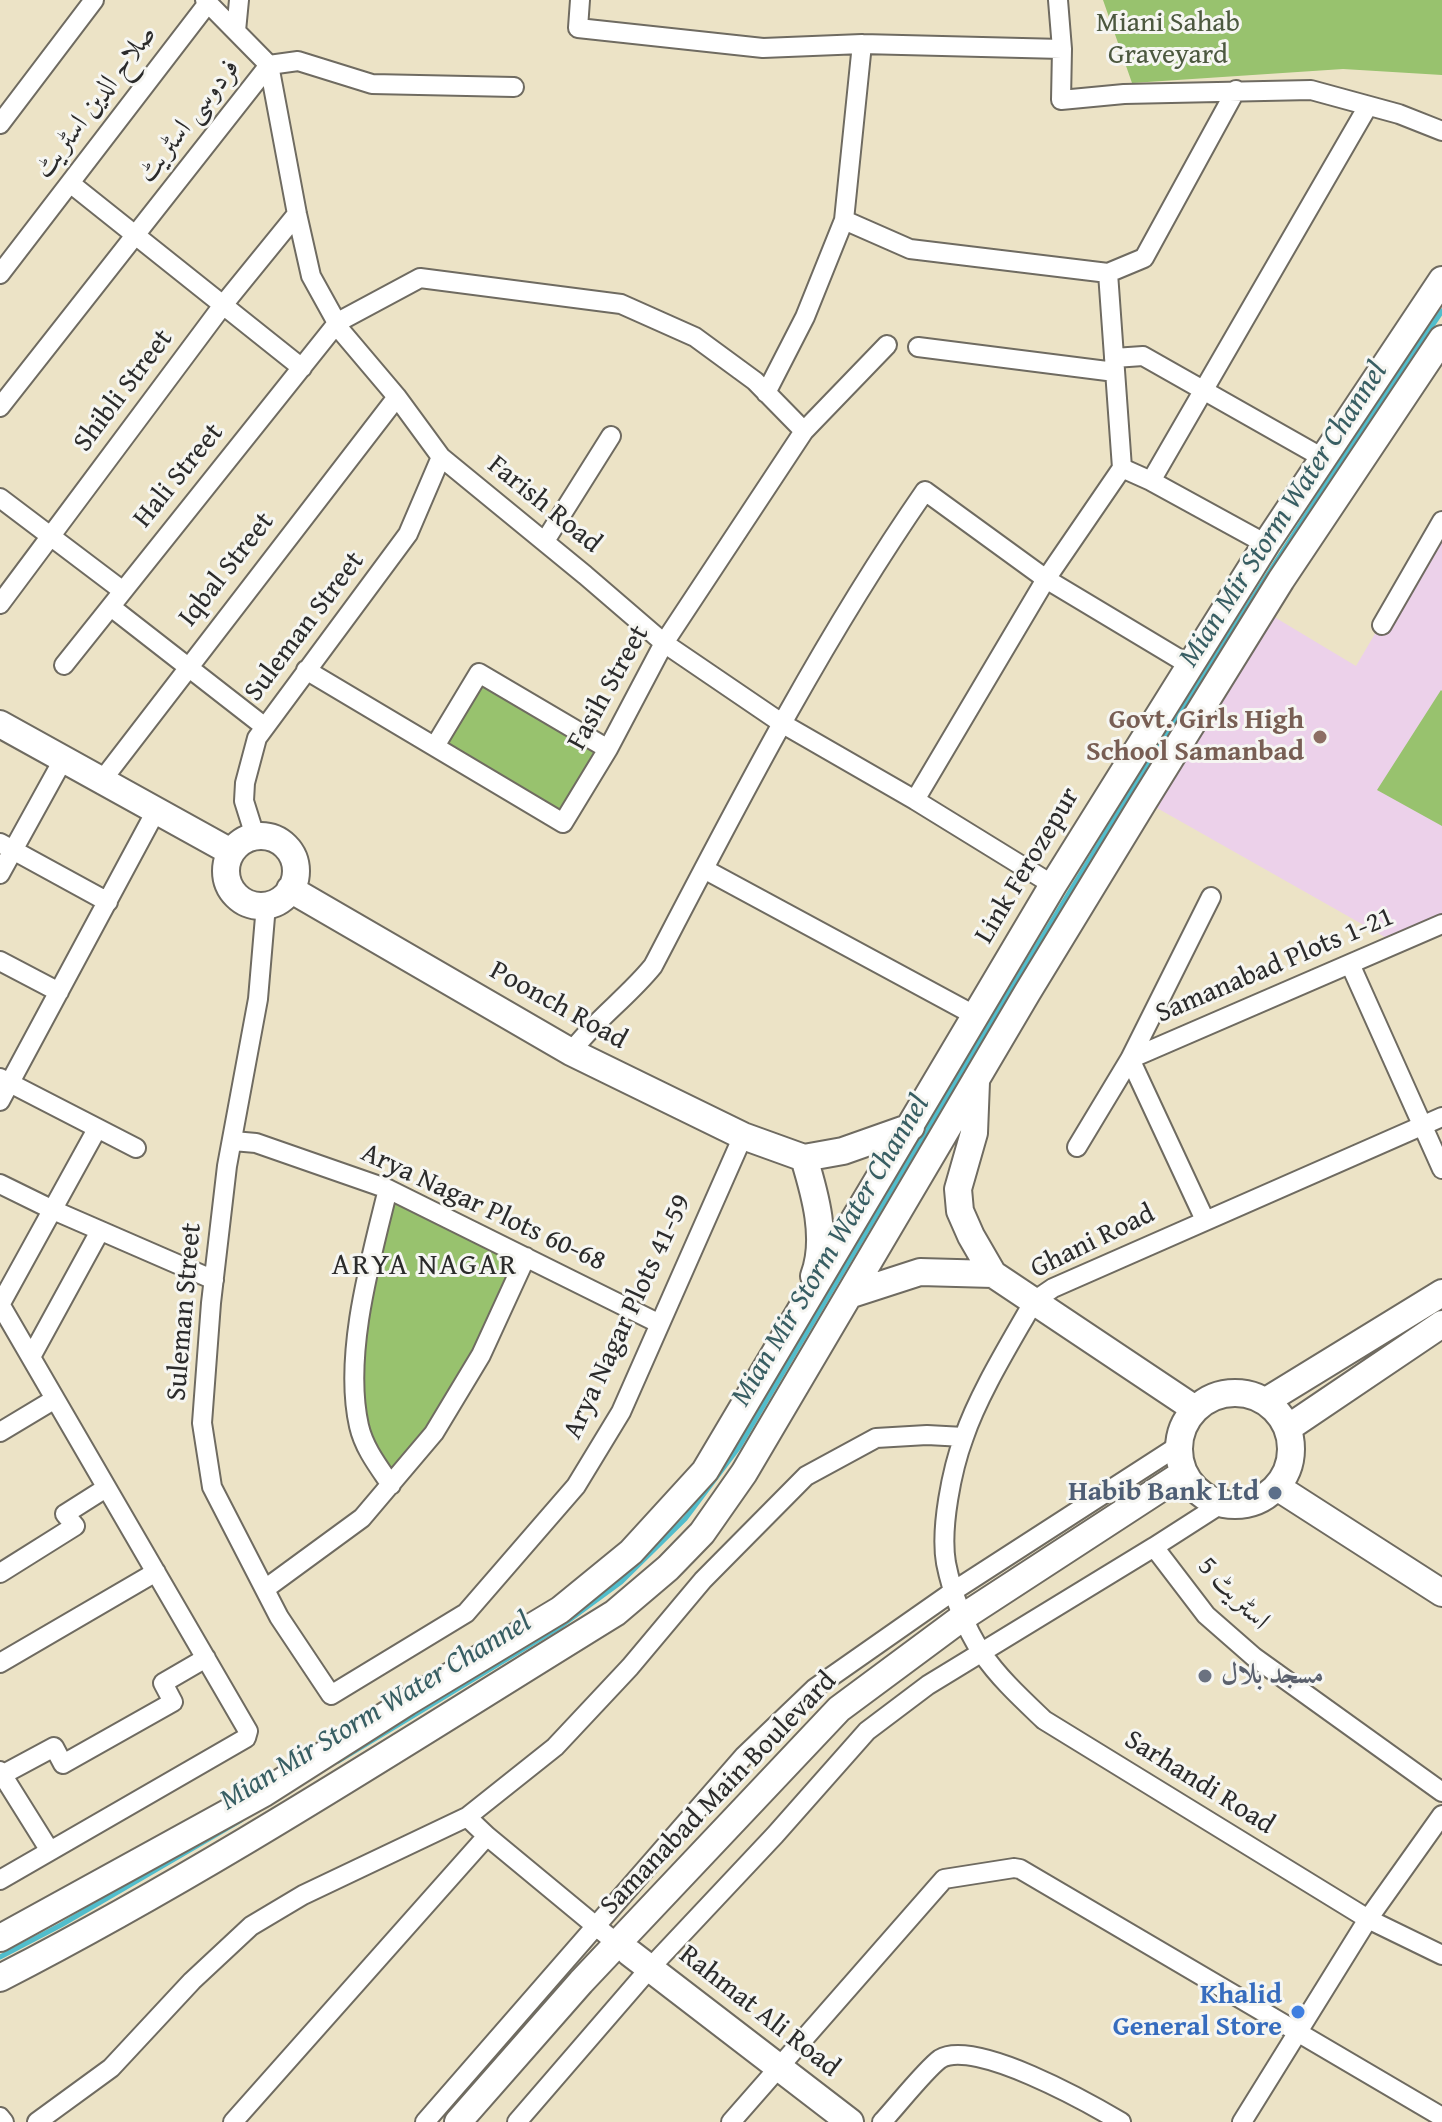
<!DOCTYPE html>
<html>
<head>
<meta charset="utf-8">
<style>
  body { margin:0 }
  canvas { display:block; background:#ece3c6 }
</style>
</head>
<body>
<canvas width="1442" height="2122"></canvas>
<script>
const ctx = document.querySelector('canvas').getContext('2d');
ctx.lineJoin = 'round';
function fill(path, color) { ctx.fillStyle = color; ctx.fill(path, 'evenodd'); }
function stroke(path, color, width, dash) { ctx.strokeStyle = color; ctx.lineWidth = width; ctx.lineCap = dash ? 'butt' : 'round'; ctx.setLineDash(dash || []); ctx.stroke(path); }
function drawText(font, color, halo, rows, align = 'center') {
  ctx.font = font + ' "Gentium Book Plus",Amiri,serif'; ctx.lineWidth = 6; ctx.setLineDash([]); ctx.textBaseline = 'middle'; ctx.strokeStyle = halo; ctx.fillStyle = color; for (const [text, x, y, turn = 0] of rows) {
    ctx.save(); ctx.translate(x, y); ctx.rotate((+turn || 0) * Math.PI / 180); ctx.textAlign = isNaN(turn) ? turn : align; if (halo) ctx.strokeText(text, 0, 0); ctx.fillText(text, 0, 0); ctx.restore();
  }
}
const built = new Path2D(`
  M1442 520V919L1390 940 1157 808 1271 615 1356 666Z`);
const green = new Path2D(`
  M1103 0H1442V75L1343 69 1132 83Z
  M479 673 608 749 563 823 435 746Z
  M1441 690 1442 691V826L1377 790Z
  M388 1186 538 1254 427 1439 391 1482 363 1426 360 1347Z`);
const stream = new Path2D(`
  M338 1761 561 1626 621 1582 685 1519 739 1447C965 1064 1191 679 1442 311
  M0 1957 61 1925 241 1820`);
const street = new Path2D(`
  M205 0 269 65 297 214 311 276 342 332 397 397 441 457 585 575 664 643 783 724 915 800 1053 885
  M580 0 578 28 763 48 862 44 1062 49 1058 0
  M236 31 239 0
  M1062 49 1061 100 1124 94 1311 90 1399 114 1442 131
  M0 124 94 0
  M70 183 302 368
  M844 220 910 249 1108 273 1144 258 1236 90
  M1108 273 1122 468
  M0 274 208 3
  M918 347 1115 372
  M1114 358 1143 356 1323 458
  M766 393 805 317 844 220 862 44
  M0 407 269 65 298 61 372 84 514 87
  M1151 481 1266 544
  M0 498 123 591
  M545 541 611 436
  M0 604 223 305 297 214
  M111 607 265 727
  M1382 625 1442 521
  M64 665 338 322 420 278 621 304 695 337 755 381 804 431
  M306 670 563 823 608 749 664 643 804 431 887 345
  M435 746 479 673 608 749
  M103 779 397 397
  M915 800 1046 579 1122 468 1151 481 1368 106
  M255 836 244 801 245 783 257 738 408 534 441 457
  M0 843 108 902
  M704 869 976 1016
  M0 874 64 758
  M266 905 258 999 227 1166 211 1303 202 1423 212 1487 279 1617 331 1695 466 1613 576 1486 621 1412 743 1136
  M0 961 59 992
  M1350 964 1442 1169
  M571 1052C595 1020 628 997 653 966 737 805 821 641 925 491L1046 579 1191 666
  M0 1078 136 1148
  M0 1101 157 809
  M1442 1117 1053 1288 1034 1301C1011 1342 979 1393 964 1437 952 1469 940 1528 946 1563 952 1593 965 1628 982 1653 999 1678 1022 1699 1044 1720L1368 1919 1442 1955
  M233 1141 256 1143 388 1189 660 1324
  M1077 1147 1130 1059 1211 897
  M0 1184 53 1210 214 1280
  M388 1189C371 1258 343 1355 359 1426 364 1448 378 1466 391 1485
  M1205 1220 1130 1059 1442 924
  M0 1304 248 1731 246 1738 0 1880
  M0 1305 97 1129
  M31 1357 100 1231
  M0 1432 55 1399
  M1154 1547 1221 1504
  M0 1573 75 1526 65 1514 106 1488
  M265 1589 362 1518 434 1433 481 1355 526 1257
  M0 1663 156 1572
  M0 1771 50 1851
  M0 1776 54 1747 63 1764 173 1702 163 1683 206 1658
  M626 1951 487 1836 467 1817 555 1747 630 1667 703 1580 806 1476 876 1438 927 1435 964 1437
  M0 2117 4 2122
  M37 2122 111 2068 192 1981 251 1926 303 1895 467 1817
  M233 2122 487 1836
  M425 2122 744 1756 815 1688 955 1590 1178 1446
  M517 2122 650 1968 775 1835 867 1731 928 1685 1154 1547 1206 1615 1254 1657 1442 1792
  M731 2122 944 1879 1014 1868 1020 1869 1442 2117
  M882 2122C896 2107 926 2069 940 2059 974 2038 1089 2103 1121 2122
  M1242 2122 1368 1919 1442 1815`);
const secondary = new Path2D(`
  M0 724 231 852
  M226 871a35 35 0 1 1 70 0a35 35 0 1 1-70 0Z
  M290 889 571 1052 743 1136 804 1158 843 1151 911 1127
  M976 1082 974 1133 958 1189 960 1211 971 1236 993 1274 1195 1409
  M804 1158C815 1194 828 1239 814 1276
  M849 1295 920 1272 993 1274
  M1179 1449a56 56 0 1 1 112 0a56 56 0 1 1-112 0Z
  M1266 1401 1442 1293
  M1288 1428 1442 1324
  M1277 1487 1442 1593
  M0 1938 264 1793 407 1702 560 1610 631 1552 705 1471 1053 885 1266 544 1442 280
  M630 1953 850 2122
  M0 1978C212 1869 412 1738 615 1613L668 1568 702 1533 744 1473 1027 993 1144 801 1281 580 1442 339
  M458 2122 581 1982 839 1709 963 1617 1184 1473`);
const markers = [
  [1320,737,8,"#8d6e63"],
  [1275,1493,8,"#5c6f8a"],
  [1205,1676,8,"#6b7280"],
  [1298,2012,8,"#3f7fe0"]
];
const parkNames = [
  ["Miani Sahab",1168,24],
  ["Graveyard",1168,56]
];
const streetNames = [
  ["صلاح الدین اسٹریٹ",96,102,-53],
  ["فردوسی اسٹریٹ",189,121,-52],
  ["Shibli Street",124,391,-53],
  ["Hali Street",179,476,-51],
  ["Farish Road",544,505,39],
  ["Iqbal Street",227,570,-52],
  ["Suleman Street",305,627,-53],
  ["Fasih Street",609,688,-61],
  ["Link Ferozepur",1028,866,-59],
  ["Samanabad Plots 1-21",1275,966,-23],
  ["Poonch Road",558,1006,29],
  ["Arya Nagar Plots 60-68",483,1208,25],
  ["Ghani Road",1093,1242,-26],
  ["Suleman Street",185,1312,-85],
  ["Arya Nagar Plots 41-59",628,1317,-65],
  ["اسٹریٹ 5",1233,1594,46],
  ["Sarhandi Road",1199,1783,32],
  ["Samanabad Main Boulevard",719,1794,-46],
  ["Rahmat Ali Road",759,2012,38]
];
const educationNames = [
  ["Govt. Girls High",1304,721],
  ["School Samanbad",1304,753]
];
const serviceNames = [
  ["Habib Bank Ltd",1259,1493]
];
const worshipNames = [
  ["مسجد بلال",1221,1676]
];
const shopNames = [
  ["Khalid",1282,1996],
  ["General Store",1282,2028]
];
const waterNames = [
  ["Mian Mir Storm Water Channel",1284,515,-57],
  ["Mian Mir Storm Water Channel",831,1251,-59],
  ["Mian Mir Storm Water Channel",376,1712,-31]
];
const neighbourhoodNames = [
  ["ARYA NAGAR",425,1266]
];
fill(built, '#ecd1ea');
fill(green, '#98c26e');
stroke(stream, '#51bdcc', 5);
stroke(street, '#6f6b61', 22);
stroke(secondary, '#6f6b61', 30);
stroke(street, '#fff', 18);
stroke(secondary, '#fff', 26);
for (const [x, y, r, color] of markers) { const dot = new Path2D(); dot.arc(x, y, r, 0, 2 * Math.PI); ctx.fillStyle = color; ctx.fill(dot); stroke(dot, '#f6f6f2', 3); }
drawText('28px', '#4c583f', '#f6f6f2', parkNames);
drawText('28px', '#2b2b2b', '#f6f6f2', streetNames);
drawText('bold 28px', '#785e54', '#f6f6f2', educationNames, 'right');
drawText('bold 28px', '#4e5e75', '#f6f6f2', serviceNames, 'right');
drawText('bold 28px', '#5b616d', '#f6f6f2', worshipNames, 'left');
drawText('bold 28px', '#366cbe', '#f6f6f2', shopNames, 'right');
drawText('italic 30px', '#385e63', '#f6f6f2', waterNames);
ctx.letterSpacing = '2px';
drawText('30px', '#2b2b2b', '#f6f6f2', neighbourhoodNames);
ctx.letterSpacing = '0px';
</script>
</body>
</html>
